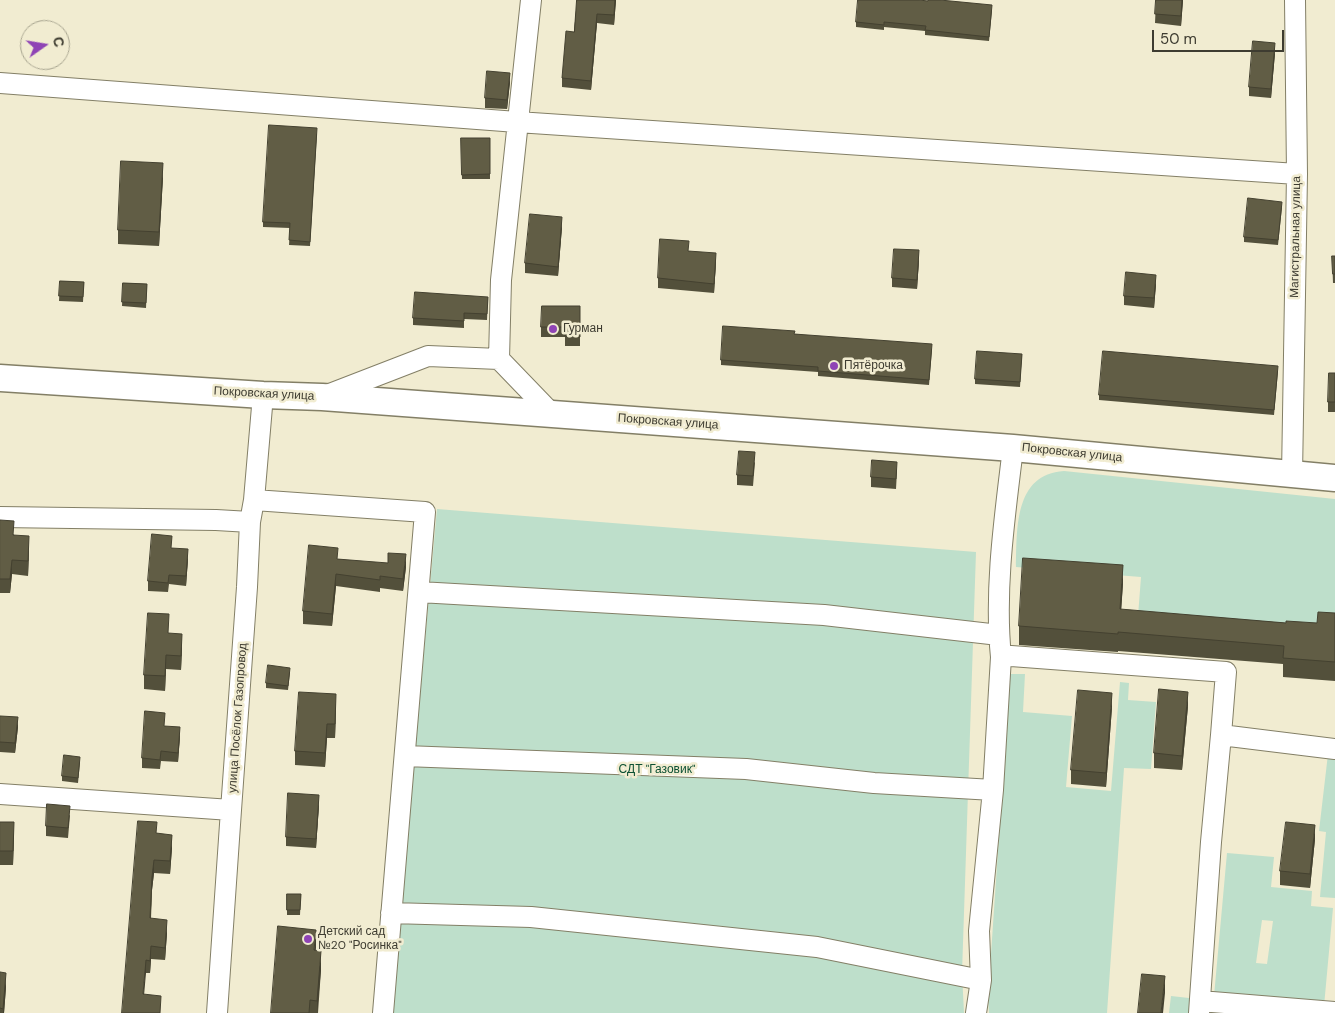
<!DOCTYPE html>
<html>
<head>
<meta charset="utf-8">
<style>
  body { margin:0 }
  #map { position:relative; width:1335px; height:1013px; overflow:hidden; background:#f1ecd1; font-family:"DM Sans",sans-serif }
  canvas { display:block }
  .north { position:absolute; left:20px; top:20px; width:50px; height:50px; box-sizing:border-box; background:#f1ecd1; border:1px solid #a9a691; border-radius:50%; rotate:77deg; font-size:14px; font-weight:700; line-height:20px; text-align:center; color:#3e3c31 }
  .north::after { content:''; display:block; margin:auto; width:18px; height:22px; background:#8f44b5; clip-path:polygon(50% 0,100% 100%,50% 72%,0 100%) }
  .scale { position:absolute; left:1152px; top:30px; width:132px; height:22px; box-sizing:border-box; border:2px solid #3e3c31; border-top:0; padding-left:6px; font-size:15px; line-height:18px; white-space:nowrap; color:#3e3c31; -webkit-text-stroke:4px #f1ecd1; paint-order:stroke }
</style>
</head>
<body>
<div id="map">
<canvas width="1335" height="1013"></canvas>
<div class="north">С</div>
<div class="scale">50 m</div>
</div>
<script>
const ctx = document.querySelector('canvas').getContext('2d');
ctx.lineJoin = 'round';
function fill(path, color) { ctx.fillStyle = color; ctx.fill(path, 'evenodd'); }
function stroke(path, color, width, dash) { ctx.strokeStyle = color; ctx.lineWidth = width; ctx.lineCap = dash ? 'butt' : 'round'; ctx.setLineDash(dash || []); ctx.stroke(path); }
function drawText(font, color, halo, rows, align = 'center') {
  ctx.font = font + ' "DM Sans",sans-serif'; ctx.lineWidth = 5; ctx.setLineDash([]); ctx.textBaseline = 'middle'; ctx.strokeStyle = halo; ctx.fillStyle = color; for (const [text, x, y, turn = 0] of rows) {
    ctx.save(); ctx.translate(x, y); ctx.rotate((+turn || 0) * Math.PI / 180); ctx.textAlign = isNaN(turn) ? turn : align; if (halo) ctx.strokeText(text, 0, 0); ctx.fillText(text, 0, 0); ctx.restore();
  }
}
const green = new Path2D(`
  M1064 471 1335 499V629L1138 616 1141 577 1016 567C1017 529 1014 474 1064 471Z
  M437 509 976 552 962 973 964 1013H391Z
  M1010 674H1025L1023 712 1072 716 1066 787 1111 791 1120 682 1129 683 1128 700 1156 702 1151 769 1124 768 1107 1013H989L988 998Z
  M1328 754 1335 755V898L1320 897 1326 832 1319 831Z
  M1227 853 1274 857 1271 887 1312 891 1311 906 1333 908 1324 1006 1214 996ZM1262 920 1273 921 1267 964 1256 963Z
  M1171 996 1198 999 1197 1013H1169Z`);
const minor = new Path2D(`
  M0 83 517 122 1297 174
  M499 359 501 280 531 0
  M327 395 428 356 499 359 552 414
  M1292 475 1297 174 1295 0
  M254 500 425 512 383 1013
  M0 517 216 520 250 522
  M419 592 824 615 999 635
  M1001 657 1011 656 1226 672 1221 735
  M405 756 746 769 874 783 993 790
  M0 794 231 810 247 587 250 522 254 500 263 395
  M391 913 531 917 817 947 981 980
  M1200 1001 1335 1012
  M217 1013 231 810
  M976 1013 981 980 979 931 993 790 1001 657C994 589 1005 515 1013 448
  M1199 1013 1211 842 1221 735 1335 749`);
const major = new Path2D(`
  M0 378 263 395 322 397 1013 448 1335 478`);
const wall = new Path2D(`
  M577 0H616L614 25 597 23 591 90 562 87V78L574 32Z
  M1156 0H1183L1181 26 1155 23Z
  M992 10 989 41 925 35V31L884 27V30L856 27V22Z
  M1275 53 1271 98 1249 96V87Z
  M510 82 507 109 485 108V98Z
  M317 133 310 246 289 245 290 228 263 227V222Z
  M461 138H490V179H462Z
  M163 177 159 246 118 244V230Z
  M1282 207 1278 245 1244 242V237Z
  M562 227 558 276 525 273V263Z
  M689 251 716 262 714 293 658 288V278Z
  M1332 256H1335V283H1333Z
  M919 260 917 289 892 287V278Z
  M60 281 84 282 83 302 59 301Z
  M123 283 147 284 146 308 122 306Z
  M1156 284 1154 308 1124 305V296Z
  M488 297 487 320 464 319V328L413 325V318Z
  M580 306V346H565V337H541V327Z
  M794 334 932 349 929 385 818 376V372L721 365V360Z
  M1022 354 1020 387 975 384V379Z
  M1278 371 1274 415 1099 400V395Z
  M1335 373V412H1328V402Z
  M755 462 753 486 737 485V475Z
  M897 471 896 489 871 487V477Z
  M0 520 29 551 28 576 12 574 10 593H0Z
  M172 548 188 559 186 586 169 584 168 592 148 591V581Z
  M338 559 406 567 403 591 380 588V592L336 586 332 626 303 624V611Z
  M1123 583 1121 610 1286 623H1317L1335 613V681L1283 677V664L1118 651V652L1019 645V626Z
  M169 633 182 648 181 670 166 669 165 691 144 689V675Z
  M290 672 288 690 266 688V683Z
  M0 705V716L18 727 15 753 0 752Z
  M1188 706 1182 770 1154 768V753Z
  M1112 707 1106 787 1071 784V770Z
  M336 709 335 738H327L325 767 295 765V751Z
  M165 726 180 736 178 762 161 761 160 769 142 768V758Z
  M80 762 78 783 62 781V776Z
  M319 805 316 848 286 846V837Z
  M70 815 68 838 46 836V826Z
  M0 822 14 836 13 865H0Z
  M157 833 172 848 170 874 154 873 152 890 151 919 167 933 165 960 151 959 150 973H146L122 1013Z
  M1315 839 1310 888 1280 885V871Z
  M301 894 300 915H287V910Z
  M315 950 321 970 318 1013H271Z
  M0 972 6 987 4 1013H0Z`);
const shadedWall = new Path2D(`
  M615 0H616L614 25V15Z
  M1182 0H1183L1181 26V16Z
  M597 14V23L591 90V81Z
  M1275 43V53L1271 98V89Z
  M510 73V82L507 109V100Z
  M163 163V177L159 246V232Z
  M562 217V227L558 276V267Z
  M919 250V260L917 289V280Z
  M716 253V262L714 293V284Z
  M1156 275V284L1154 308V298Z
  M29 536V551L28 576V561Z
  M188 549V559L186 586V576Z
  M406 554V567L403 591V579Z
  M12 560V574L10 593V579Z
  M1123 565V583L1120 628V609Z
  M336 574V586L332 626V614Z
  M182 634V648L181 670V656Z
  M166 655V669L165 691V676Z
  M1188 692V706L1182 770V756Z
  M1112 693V707L1106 787V773Z
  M336 694V709L335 738V724Z
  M18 717V727L15 753V743Z
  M327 724V738L325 767V753Z
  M180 727V736L178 762V753Z
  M319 795V805L316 848V839Z
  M14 822V836L13 865V851Z
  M1315 825V839L1310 888V874Z
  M172 835V848L170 874V861Z
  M154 860V873L152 890 150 931 152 877Z
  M167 920V933L165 960V948Z
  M316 930V948L314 969V950Z
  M151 946V959L150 973V961Z
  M321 951V970L317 1013V1001Z
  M146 960V973L143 1007V994Z
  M6 973V987L4 1013H3Z
  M1165 976V993L1163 1013H1161Z`);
const building = new Path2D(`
  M577 0H615L614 15 597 14 591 81 562 78 566 31 574 32Z
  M858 0H919L928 1V0H940L992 5 989 37 925 30 926 26 884 22V25L856 22Z
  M1156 0H1182L1181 16 1155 14Z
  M1253 41 1275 43 1271 89 1249 87Z
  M487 71 510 73 507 100 485 98Z
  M269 125 317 128 310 242 289 240 290 223 263 222Z
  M461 138H490V174L462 175Z
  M121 161 163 163 159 232 118 230Z
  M1248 198 1282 202 1278 240 1244 237Z
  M530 214 562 217 558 267 525 263Z
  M660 239 689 241 688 251 716 253 714 284 658 278Z
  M894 249 919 250 917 280 892 278Z
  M1332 256H1335V274H1333Z
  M1126 272 1156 275 1154 298 1124 296Z
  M60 281 84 282 83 297 59 296Z
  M123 283 147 284 146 303 122 302Z
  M415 292 488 297 487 314 464 313V321L413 318Z
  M542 306H580V337L565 336V327H541Z
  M723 326 795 331 794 334 932 344 929 380 818 371V367L721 360Z
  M977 351 1022 354 1020 382 975 379Z
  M1103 351 1278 366 1274 410 1099 395Z
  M1329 373H1335V402H1328Z
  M739 451 755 452 753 476 737 475Z
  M872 460 897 462 896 479 871 477Z
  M0 520 14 521 13 535 29 536 28 561 12 560 10 579H0Z
  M152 534 172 536 171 548 188 549 186 576 169 575 168 583 148 581Z
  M309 545 338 548 337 559 388 563V553L406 554 403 579 380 576V580L336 574 332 614 303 611Z
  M1023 558 1123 565 1120 609 1286 623V621L1317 623 1318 612 1335 613V662L1283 658 1284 646 1118 632V634L1019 626Z
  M148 613 169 614 168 633 182 634 181 656 166 655 165 676 144 675Z
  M268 665 290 668 288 686 266 683Z
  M1159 689 1188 692 1182 756 1154 753Z
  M1078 690 1112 693 1106 773 1071 770Z
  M299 692 336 694 335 724H327L325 753 295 751Z
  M145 711 165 713 164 726 180 727 178 753 161 751 160 760 142 758Z
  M0 716 18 717 15 743 0 742Z
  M64 755 80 757 78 778 62 776Z
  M288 793 319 795 316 839 286 837Z
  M47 804 70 806 68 828 46 826Z
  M138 821 157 822 156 833 172 835 170 861 154 860 152 877 150 918 167 920 165 948 151 946 150 961 146 960 143 994 161 996 160 1013H122Z
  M0 822H14L13 851H0Z
  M1286 822 1315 825 1310 874 1280 871Z
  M287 894H301L300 910H287Z
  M278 926 316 930 314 950 321 951 317 1001 310 1000 309 1013H271Z
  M0 972 6 973 3 1009 0 1008Z
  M1142 974 1165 976 1161 1013H1138Z`);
const markers = [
  [553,329,5,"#8f44b5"],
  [834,366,5,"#8f44b5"],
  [308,939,5,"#8f44b5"]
];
const streetNames = [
  ["Магистральная улица",1296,237,-89],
  ["Покровская улица",264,394,3],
  ["Покровская улица",668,422,4],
  ["Покровская улица",1072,453,6],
  ["улица Посёлок Газопровод",238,718,-86]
];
const poiNames = [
  ["Гурман",563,329],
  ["Пятёрочка",844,366],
  ["Детский сад",318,932],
  ["№20 \"Росинка\"",318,946]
];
const parkNames = [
  ["СДТ \"Газовик\"",657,770]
];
fill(green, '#bedfcb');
stroke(minor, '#837f66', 22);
stroke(major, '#837f66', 29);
stroke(minor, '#fff', 20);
stroke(major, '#fff', 26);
fill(wall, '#53503b');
fill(shadedWall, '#444130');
fill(building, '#615d45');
stroke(building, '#444130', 1);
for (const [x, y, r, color] of markers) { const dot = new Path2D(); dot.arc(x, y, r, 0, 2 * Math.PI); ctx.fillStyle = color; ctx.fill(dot); stroke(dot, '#f1ecd1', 2); }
drawText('12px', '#3e3c31', '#f1ecd1', streetNames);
drawText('12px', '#3e3c31', '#f1ecd1', poiNames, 'left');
drawText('12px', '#0c5033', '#f1ecd1', parkNames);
</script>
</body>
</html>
